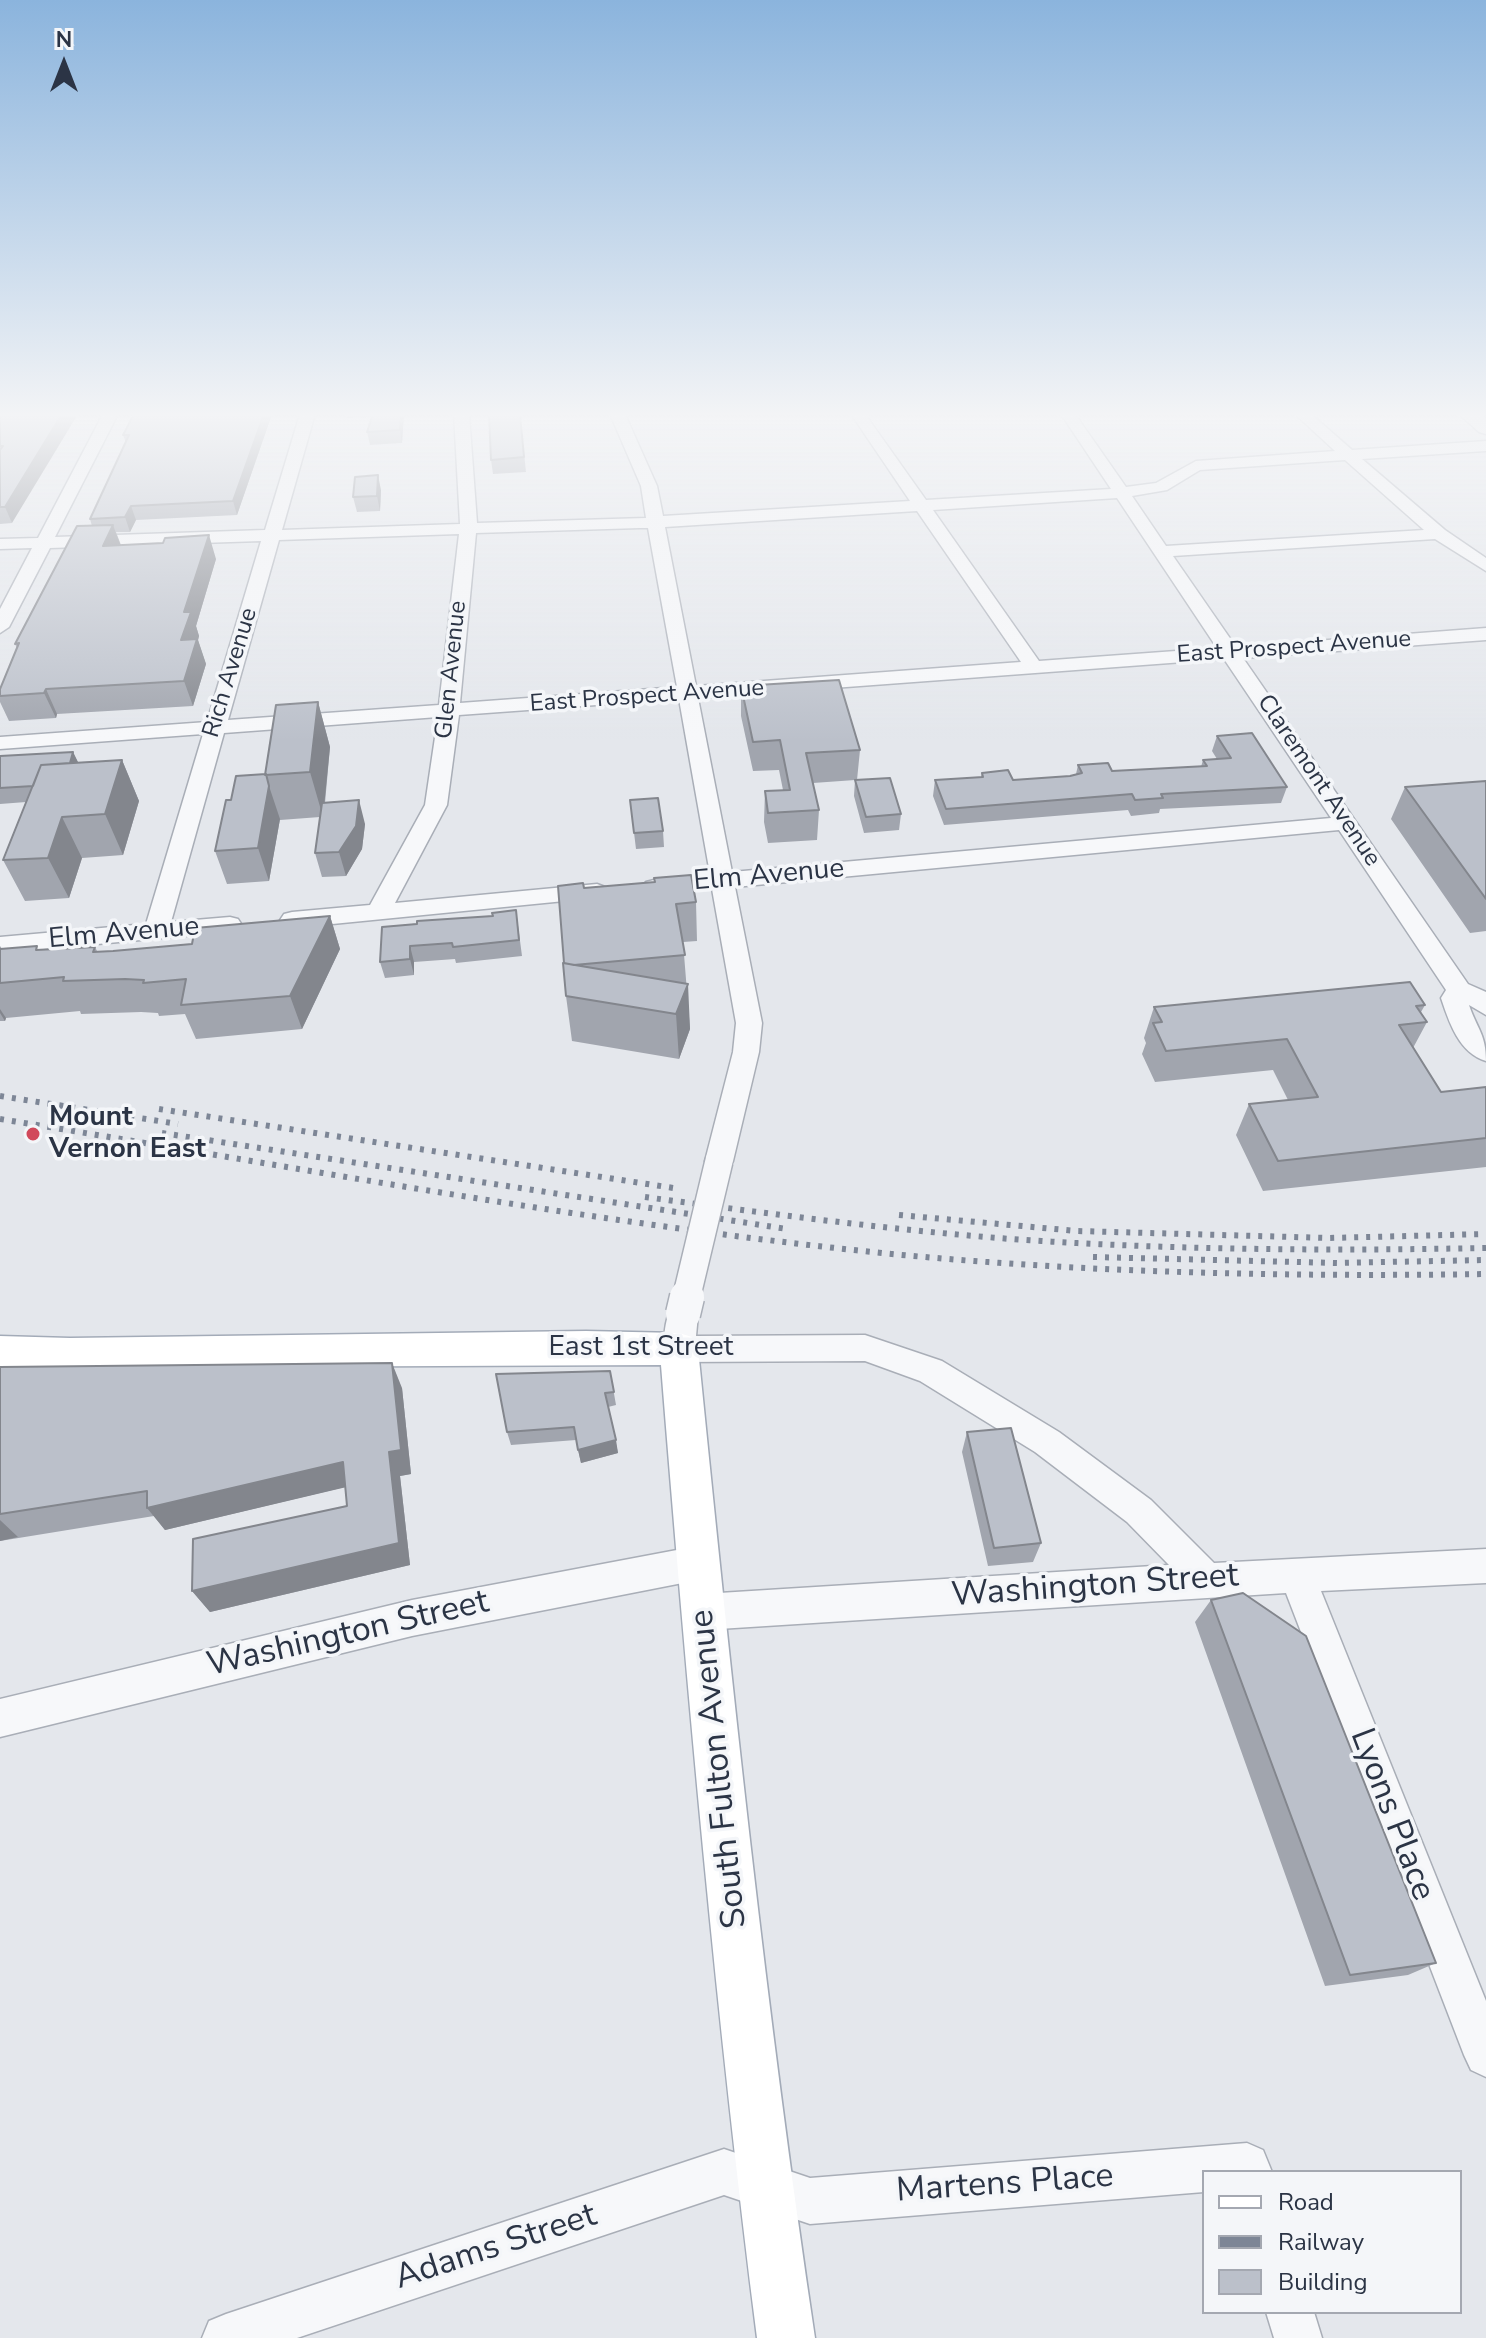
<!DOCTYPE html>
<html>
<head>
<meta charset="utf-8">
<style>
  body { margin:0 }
  #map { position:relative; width:1486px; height:2338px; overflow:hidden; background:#e4e7ec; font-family:"Nunito Sans",sans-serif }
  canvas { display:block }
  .legend { position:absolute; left:1202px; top:2170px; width:260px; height:144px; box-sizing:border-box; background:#f4f6f9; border:2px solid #a4a8b1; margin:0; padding:10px 14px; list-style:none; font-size:24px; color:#2b3445 }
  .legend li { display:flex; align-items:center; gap:16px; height:40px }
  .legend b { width:40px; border:2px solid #a4a8b1 }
  .north { position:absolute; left:24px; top:24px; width:80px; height:80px; -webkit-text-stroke:6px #f4f6f9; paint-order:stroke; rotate:0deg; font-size:22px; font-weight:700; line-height:32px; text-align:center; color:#2b3445 }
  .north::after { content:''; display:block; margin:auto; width:28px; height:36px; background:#2b3445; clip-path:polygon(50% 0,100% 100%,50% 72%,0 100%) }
</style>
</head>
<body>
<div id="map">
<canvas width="1486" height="2338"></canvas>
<ul class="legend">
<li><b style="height:10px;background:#fff"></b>Road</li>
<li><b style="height:10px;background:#7d8696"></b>Railway</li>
<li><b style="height:22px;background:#bbc0ca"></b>Building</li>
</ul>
<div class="north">N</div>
</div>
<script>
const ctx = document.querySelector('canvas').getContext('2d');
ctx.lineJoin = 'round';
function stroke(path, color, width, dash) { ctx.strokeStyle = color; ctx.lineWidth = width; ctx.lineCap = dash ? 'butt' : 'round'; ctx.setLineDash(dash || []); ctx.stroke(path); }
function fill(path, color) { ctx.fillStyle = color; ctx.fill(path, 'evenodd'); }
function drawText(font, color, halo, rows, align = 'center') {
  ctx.font = font + ' "Nunito Sans",sans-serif'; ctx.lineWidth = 7; ctx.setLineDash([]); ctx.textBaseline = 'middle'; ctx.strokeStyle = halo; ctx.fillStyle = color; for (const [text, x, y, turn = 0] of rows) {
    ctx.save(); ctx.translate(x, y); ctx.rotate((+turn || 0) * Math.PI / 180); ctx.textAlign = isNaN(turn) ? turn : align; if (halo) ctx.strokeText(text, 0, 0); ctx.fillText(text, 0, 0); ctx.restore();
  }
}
const minor = new Path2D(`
  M103 414H118L55 537 265 530 300 414H315L282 530 460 524 454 414H469L477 523 646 518 641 486 610 414H625L657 486 663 516 910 501 851 414H865L926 500 1111 489 1061 414H1075L1126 487 1156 483 1196 461 1335 451 1295 414H1311L1352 450 1486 441V451L1362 459 1445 530 1486 558V571L1435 539 1173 556 1236 647 1486 628V640L1243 658 1468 984 1486 992V1015L1469 1005C1477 1029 1486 1034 1486 1061 1459 1053 1449 1022 1441 998L1446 990 1339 830 735 887 762 1023 759 1052 733 1161 729 1169 719 1172 709 1169 705 1161 733 1052 736 1023 712 889 654 894 646 892 642 887 646 882 654 880 710 874 679 699 459 715 447 805 395 903 597 884 605 887 609 892 605 897 292 928 284 926 280 920 284 914 292 912 370 905 425 805 438 717 224 733 171 922 230 917 238 919 242 925 238 931 0 953V937L146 924 203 734 0 749V737L207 722 261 541 50 548 9 627 0 633V609L32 548 0 549V539L38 538ZM1345 460 1424 530 1166 546 1132 496 1167 490 1200 470ZM1117 498 1217 648 1039 661 933 510ZM917 511 1021 662 696 686 665 527ZM640 528H648L677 687 460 703 476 533ZM459 534 439 705 228 720 279 540ZM1224 659 1331 818 732 872 698 698Z
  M683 1301 694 1305 698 1314 696 1336 865 1335 942 1361 1059 1432 1151 1500 1214 1563 1486 1549V1583L1321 1591 1486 2001V2077L1471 2070 1464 2055 1286 1593 703 1630 690 1624 685 1612 690 1600 703 1594 1169 1565 1127 1522 1035 1452 920 1381 865 1361 679 1362 668 1358C661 1343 665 1320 672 1305Z
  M698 1546 710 1551 715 1563 710 1575 698 1580 412 1636 0 1737V1699L412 1600Z
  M1247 2143 1263 2150 1272 2172H1204V2192L810 2224 724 2195 297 2338H202L209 2321 226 2314 724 2149 810 2178Z
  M1266 2312H1314L1322 2338H1274Z`);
const major = new Path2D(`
  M1459 414H1479L1486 419V434L1479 432Z
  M586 1331 679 1333 692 1337 698 1349C731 1679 766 2010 815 2338H757C716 2015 687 1690 661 1365L0 1368V1336L70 1338Z`);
const rail = new Path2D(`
  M0 1096 178 1124
  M159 1109 680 1189
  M0 1119C297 1167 593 1224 892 1254 1090 1273 1288 1277 1486 1274
  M162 1133 787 1229
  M645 1197C771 1214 898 1231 1025 1240 1178 1250 1332 1251 1486 1248
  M899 1215 1077 1231 1329 1238 1486 1234
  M1093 1257 1337 1263 1486 1260`);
const minorBridgeFar1 = new Path2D(`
  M686 1299 719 1161`);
const minorBridge = new Path2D(`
  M683 1314 687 1297`);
const wall = new Path2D(`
  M0 414 12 523 0 524Z
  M134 414H272L237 515 136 520 130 532H116L121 545 216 559 196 626 199 636 198 640 206 664 193 706 57 714 56 718 9 721 0 702V689L17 648 15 644 92 526 90 519 126 443 123 435Z
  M346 414H404L402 443 370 445 367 432 372 417 347 418Z
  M520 414 526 472 493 474 491 460Z
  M381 490 380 511 357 512 353 497Z
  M741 686 860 750 857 780 901 814 899 830 864 833 854 796 855 780 813 783 819 810 817 840 768 843 764 822 765 791 783 790 779 770 753 771 741 716Z
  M318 702 330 747 325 803 365 824 362 849 346 876 322 877 315 853 320 817 280 820V819L269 881 227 884 215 851 231 800 266 774Z
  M1217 736 1287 787 1281 803 1160 809 1159 813 1131 816 1128 810 944 825 933 796 935 780 981 777 982 773 1013 780 1070 776 1076 774 1078 765 1112 771 1201 767 1203 760 1217 759 1212 751Z
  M73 752 78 763 122 760 139 801 123 855 82 858 69 898 25 901 3 860 26 802 0 804V756Z
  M1486 781V931L1470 933 1391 819 1405 787Z
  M630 800 663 831 664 847 636 849Z
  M584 888 696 902 697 941 683 942 690 1029 679 1059 572 1041 566 996Z
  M516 910 522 956 456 963 455 959 414 962V975L385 978 380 962 382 927 493 916Z
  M330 916 340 949 302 1029 196 1039 185 1014 159 1016 158 1013 141 1012 81 1014 80 1011 6 1018 5 1021H0V946L2 949 39 950 95 947 97 951H113L192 944Z
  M1425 1005 1421 1012 1427 1022 1413 1048 1441 1092 1486 1087V1167L1263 1191 1236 1135 1249 1104 1288 1100 1273 1070 1155 1082 1142 1054 1146 1043 1144 1038 1154 1007Z
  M0 1367 402 1388 411 1474 400 1476 410 1565 210 1612 192 1591 347 1506 345 1487 165 1530 154 1516 0 1541Z
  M610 1371 616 1405 608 1407 618 1453 581 1463 576 1440 511 1445 507 1432Z
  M967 1432 1041 1543 1033 1562 988 1566 962 1452Z
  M1211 1600 1436 1963 1408 1975 1325 1986 1195 1622Z`);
const shadedWall = new Path2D(`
  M62 414H78L12 523 5 507Z
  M264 414H272L237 515 233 501Z
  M401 414H404L402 443 400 430Z
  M378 475 381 490 380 511 377 496Z
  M131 506 136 520 130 532 125 517Z
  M113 525 122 549 103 546Z
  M209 535 216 559 196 626 199 636 198 640 206 664 193 706 184 681 181 640 184 612Z
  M46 689 57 714 56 718 44 693Z
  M318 702 330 747 323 817 310 772Z
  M73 752 81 768 62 788Z
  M122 760 139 801 123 855 105 814Z
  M269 786 280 819 269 881 258 848Z
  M359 800 365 824 362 849 346 876 339 852Z
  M62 817 82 858 69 898 48 858Z
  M330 916 340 949 302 1029 290 996Z
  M410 946 414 962V975L410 959Z
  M688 984 690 1029 679 1059 676 1014Z
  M0 1009 6 1018 5 1021 0 1013Z
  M392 1363 402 1388 411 1474 400 1476 410 1565 210 1612 192 1591 399 1543 389 1452Z
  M616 1440 618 1453 581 1463 578 1450Z
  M343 1462 355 1485 165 1530 147 1508Z
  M0 1520 18 1537 0 1541Z`);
const building = new Path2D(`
  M0 414H62L5 507H0V450L3 446H0Z
  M134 414H264L233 501 131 506 125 517 90 519 129 435H123Z
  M373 414H401L400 430 367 432Z
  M489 414H520L524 457 491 460Z
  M378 475 377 496 353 497 355 477Z
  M113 525 103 546 163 543 165 538 209 535 184 612H191L181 640 197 639 184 681 46 689 44 693 0 696V689L19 643 15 644 77 526Z
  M839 680 860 750 806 753 819 810 768 813 765 791 790 790 780 740 753 742 741 686Z
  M318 702 310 772 265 775 276 705Z
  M1252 733 1287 787 1161 794 1163 798 1135 800 1132 794 946 809 935 780 983 777 982 773 1008 770 1013 780 1070 776 1082 773 1078 765 1108 763 1112 771 1207 766 1203 760 1231 758 1217 736Z
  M73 752 70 763 41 765 33 786 0 788V756Z
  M122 760 105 814 62 817 48 858 3 860 41 765Z
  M266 774 269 786 258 848 215 851 226 800H231L236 776Z
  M890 778 901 814 866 817 855 780Z
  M1486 781V899L1405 787Z
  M658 798 663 831 634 833 630 800Z
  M359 800 356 826 339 852 315 853 322 803Z
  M691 875 696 902 676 904 685 955 574 965 564 963 558 886 583 883 584 888 655 882 654 878Z
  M516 910 519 940 453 947 452 943 410 946V959L380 962 382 927 417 924V921L493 916 492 913Z
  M330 916 290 996 181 1005 186 979 143 983 144 980 125 979 63 981 64 977 0 983V949L37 946 36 950 95 947 93 952 113 951 192 944 195 928Z
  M563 963 688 984 676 1014 566 996Z
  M1410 982 1425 1005 1416 1006 1427 1022 1399 1025 1441 1092 1486 1087V1138L1278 1161 1249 1104 1318 1097 1287 1039 1166 1051 1153 1023 1162 1022 1154 1007Z
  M392 1363 401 1450 389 1452 399 1543 192 1591 193 1539 347 1506 343 1462 147 1508V1491L0 1514V1367Z
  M610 1371 614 1392 605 1393 616 1440 578 1450 574 1427 507 1432 496 1374Z
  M1011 1428 1041 1543 994 1548 967 1432Z
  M1243 1593 1306 1636 1436 1963 1350 1975 1211 1600Z`);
const markers = [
  [33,1134,8,"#d1495b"]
];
const farStreetnames = [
  ["East Prospect Avenue",1294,648,-4],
  ["Glen Avenue",452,670,-84],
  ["Rich Avenue",231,673,-73],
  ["East Prospect Avenue",647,697,-4],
  ["Claremont Avenue",1318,781,56]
];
const streetNames = [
  ["Elm Avenue",769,876,-5],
  ["Elm Avenue",124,934,-5],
  ["East 1st Street",641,1348]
];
const poiNames = [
  ["Mount",49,1118],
  ["Vernon East",49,1150]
];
const nearStreetnames = [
  ["Washington Street",1095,1587,-4],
  ["Washington Street",348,1635,-13],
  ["South Fulton Avenue",720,1769,-96],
  ["Lyons Place",1391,1815,69],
  ["Martens Place",1005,2185,-4],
  ["Adams Street",496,2248,-18]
];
stroke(minor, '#a9aeb7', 3);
stroke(major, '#a3abb8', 3);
fill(minor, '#f7f8fa');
fill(major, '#fff');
stroke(rail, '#7d8696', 6, [4, 8]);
stroke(minorBridgeFar1, '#a9aeb7', 30, []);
stroke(minorBridge, '#a9aeb7', 37, []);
stroke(minorBridgeFar1, '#f7f8fa', 27);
stroke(minorBridge, '#f7f8fa', 34);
fill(wall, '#a1a5ae');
fill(shadedWall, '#83868d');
fill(building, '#bbc0ca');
stroke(building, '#83868d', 2);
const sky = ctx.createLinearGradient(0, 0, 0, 741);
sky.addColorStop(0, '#8bb4dd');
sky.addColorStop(0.56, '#f3f4f6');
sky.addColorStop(1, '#f3f4f600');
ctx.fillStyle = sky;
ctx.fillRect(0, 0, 1486, 741);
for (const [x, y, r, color] of markers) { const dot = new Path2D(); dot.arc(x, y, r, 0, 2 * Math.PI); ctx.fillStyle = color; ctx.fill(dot); stroke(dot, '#f4f6f9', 3); }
drawText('24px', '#2b3445', '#f4f6f9', farStreetnames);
drawText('28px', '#2b3445', '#f4f6f9', streetNames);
drawText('bold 28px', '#2b3445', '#f4f6f9', poiNames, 'left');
drawText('34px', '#2b3445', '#f4f6f9', nearStreetnames);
</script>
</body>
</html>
